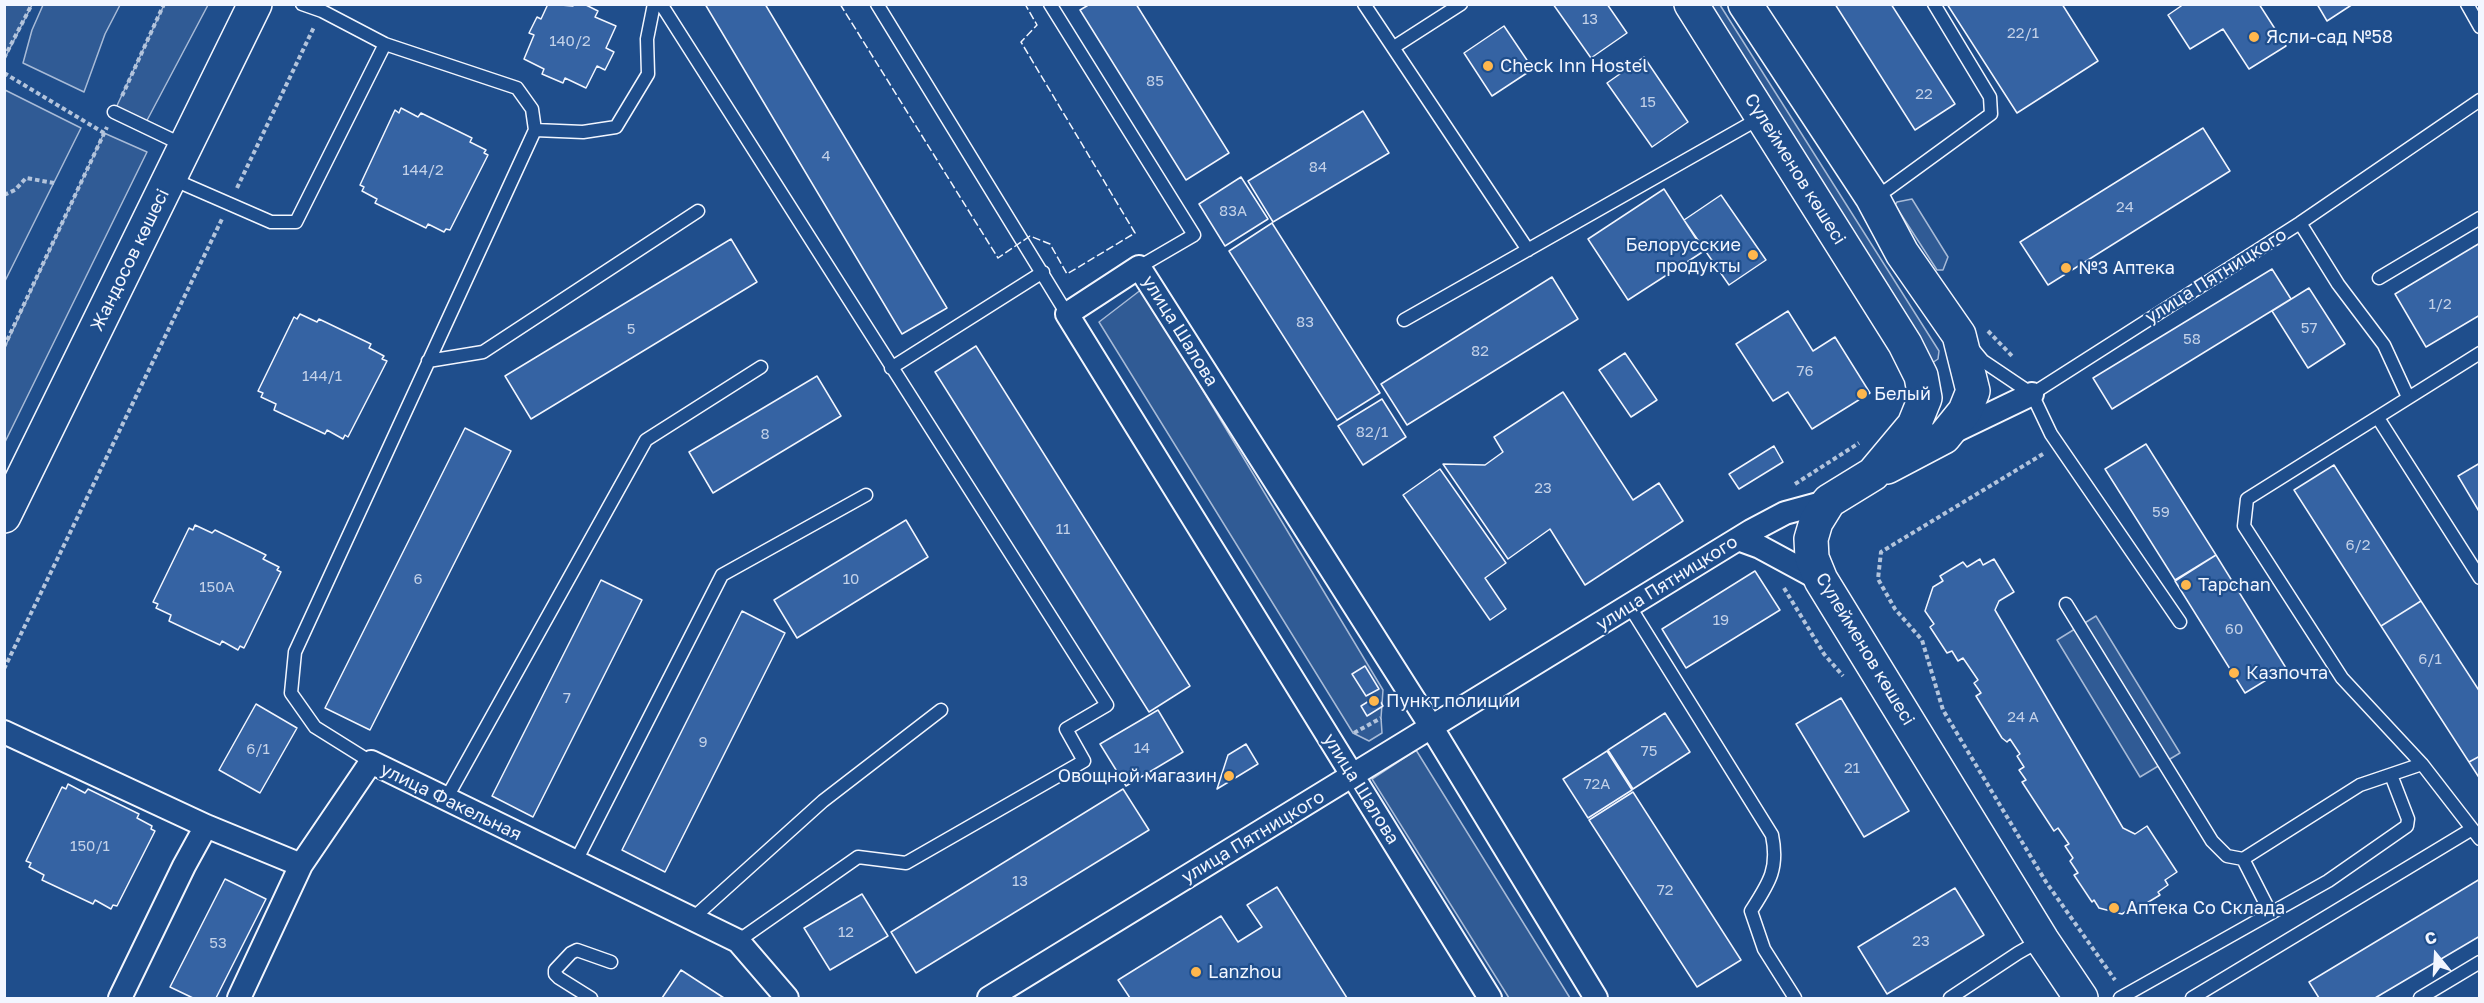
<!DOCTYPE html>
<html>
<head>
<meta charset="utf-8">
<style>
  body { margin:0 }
  #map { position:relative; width:2484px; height:1003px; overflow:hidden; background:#1f4e8c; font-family:"Golos Text",sans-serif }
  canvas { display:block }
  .frame { position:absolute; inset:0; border:6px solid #f2f6ff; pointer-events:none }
  .north { position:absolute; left:2406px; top:925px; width:60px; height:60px; -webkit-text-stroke:4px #1f4e8c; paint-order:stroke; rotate:342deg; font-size:16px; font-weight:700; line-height:24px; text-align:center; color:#f2f6ff }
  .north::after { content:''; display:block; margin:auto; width:21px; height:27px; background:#f2f6ff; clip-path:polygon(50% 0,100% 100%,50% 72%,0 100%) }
</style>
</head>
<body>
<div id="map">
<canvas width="2484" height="1003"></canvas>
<div class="frame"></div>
<div class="north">С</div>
</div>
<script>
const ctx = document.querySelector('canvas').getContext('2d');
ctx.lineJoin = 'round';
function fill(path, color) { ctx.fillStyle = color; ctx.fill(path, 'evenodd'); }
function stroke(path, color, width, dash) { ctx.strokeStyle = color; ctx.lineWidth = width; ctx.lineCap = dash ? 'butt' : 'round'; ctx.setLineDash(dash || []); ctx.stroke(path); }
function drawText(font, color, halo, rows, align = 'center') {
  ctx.font = font + ' "Golos Text",sans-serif'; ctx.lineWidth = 4.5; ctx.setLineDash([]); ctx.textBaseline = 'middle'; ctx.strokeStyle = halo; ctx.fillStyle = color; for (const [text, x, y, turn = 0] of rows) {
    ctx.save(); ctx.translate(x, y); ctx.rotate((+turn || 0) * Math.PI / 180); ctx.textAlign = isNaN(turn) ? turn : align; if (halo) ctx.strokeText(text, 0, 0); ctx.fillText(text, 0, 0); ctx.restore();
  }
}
const built = new Path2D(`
  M5 4 32 5 5 58 4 5Z
  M43 5H120L105 34 84 92 23 63 32 30Z
  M164 5H208L144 126 114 112Z
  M1695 5H1720L1939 351 1938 359 1929 365Z
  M5 90 81 128 5 281Z
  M104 133 147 152 5 442V347Z
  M1912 199 1948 257 1943 270H1937L1895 205 1897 202Z
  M1142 289 1383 690 1381 718 1382 733 1369 741 1353 733 1099 322Z
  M2096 616 2180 753 2140 777 2057 640Z
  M1416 750 1570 998H1509L1372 779Z`);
const building = new Path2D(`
  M548 4 573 6 574 4H584L598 11 595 17 616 26 606 48 614 52 605 70 597 66 586 88 565 78 563 83 542 74 544 69 524 59 534 35 529 33 537 17 541 19Z
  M705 4H765L947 308 902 334Z
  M1090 4H1136L1229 153 1186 180 1080 10Z
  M1553 4H1607L1627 33 1591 58Z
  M1835 4H1891L1955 104 1915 130Z
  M1947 4H2062L2098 61 2017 113Z
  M2184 4H2259L2286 46 2249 69 2223 29 2190 49 2168 15Z
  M2317 4H2353L2327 21Z
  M1504 26 1533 69 1492 96 1464 53Z
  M1644 57 1688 122 1652 147 1607 83Z
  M401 108 418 117 421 113 472 138 470 142 486 150 484 153 488 155 450 230 446 229 444 232 428 224 426 228 375 203 377 199 362 191 364 187 360 185 395 110 399 113Z
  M1363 111 1389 153 1273 222 1248 181Z
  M2203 128 2230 171 2048 285 2020 242Z
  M1241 177 1268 219 1225 246 1199 204Z
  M1664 189 1704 251 1628 300 1588 239Z
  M1721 195 1766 260 1729 285 1684 220Z
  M1272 223 1380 393 1337 420 1229 251Z
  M731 239 757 282 531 419 505 376Z
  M2480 243V315L2426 347 2395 294Z
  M2272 269 2291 299 2112 409 2093 378Z
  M1552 277 1578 319 1407 425 1381 384Z
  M2309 288 2345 344 2308 368 2272 311Z
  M1788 311 1813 351 1835 337 1870 393 1812 429 1788 392 1773 401 1736 344Z
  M300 314 317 322 319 319 371 344 369 348 384 356 382 359 387 361 348 437 345 435 343 439 327 430 325 434 274 410 276 404 261 397 263 393 258 391 294 317 297 319Z
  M976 346 1190 686 1149 712 935 372Z
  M1625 353 1657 400 1631 417 1599 370Z
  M817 376 841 416 713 493 689 452Z
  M1563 392 1633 500 1659 483 1683 521 1585 585 1550 529 1508 559 1443 464 1485 465 1503 452 1494 437Z
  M1382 399 1406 437 1363 465 1338 426Z
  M465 428 511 451 370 730 325 708Z
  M2146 444 2216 555 2175 580 2105 469Z
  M1774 446 1783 462 1739 489 1729 474Z
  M2480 463V513L2458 476Z
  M2334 465 2421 601 2381 626 2294 490Z
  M1440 469 1506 563 1485 578 1506 609 1490 620 1403 495Z
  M906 520 928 557 797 638 774 600Z
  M195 525 212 533 215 530 266 555 263 559 279 567 277 570 281 572 244 648 240 646 238 650 222 641 220 645 169 621 171 615 156 608 158 604 153 602 189 528 193 530Z
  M2216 555 2286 668 2245 693 2175 581Z
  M1980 559 1983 565 1994 559 2014 592 1999 601 1995 610 2123 828 2135 834 2147 826 2177 872 2165 880 2168 885 2158 892 2160 895 2132 912 2130 909 2122 914 2099 908 2094 900 2092 902 2074 875 2078 873 2070 861 2073 858 2065 846 2069 844 2058 828 2054 831 2022 782 2026 780 2019 770 2024 767 2017 756 2020 754 2010 739 2007 742 2002 738 1976 696 1981 693 1974 683 1978 680 1963 658 1958 661 1952 651 1947 653 1930 627 1934 624 1925 611 1933 587 1943 581 1940 576 1963 562 1967 567Z
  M1755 571 1780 610 1686 668 1662 629Z
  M601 580 642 600 533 817 492 796Z
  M2421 601 2480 692V756L2469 762 2381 626Z
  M742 611 785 633 665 872 622 850Z
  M1365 666 1379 689 1366 696 1352 674Z
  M1377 696 1383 706 1367 716 1361 706Z
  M1841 698 1909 811 1864 837 1796 724Z
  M256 704 297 728 260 793 219 770Z
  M1158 710 1183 752 1126 786 1100 744Z
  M1665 713 1690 752 1633 789 1608 750Z
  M1246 744 1258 764 1217 789 1228 755Z
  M1607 751 1632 790 1588 818 1563 779Z
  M2480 756V779L2469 762Z
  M68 784 85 793 88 789 139 814 137 818 152 826 151 829 155 831 117 906 113 905 111 909 95 900 93 904 42 880 44 875 29 867 31 863 26 861 62 787 66 789Z
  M1123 789 1149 830 916 973 891 932Z
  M1633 792 1741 960 1697 987 1589 820Z
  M225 879 266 899 216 998H193L170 987Z
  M2480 879V936L2375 998H2319L2309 982Z
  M1277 887 1347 998H1130L1118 980 1221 916 1238 942 1262 927 1247 905Z
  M1955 888 1984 935 1887 994 1858 947Z
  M862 894 888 936 830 970 804 928Z
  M681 970 724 998H662Z`);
const path = new Path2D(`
  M4 58 32 4
  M4 73 104 133
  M122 96 164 4
  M237 188 314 27
  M4 195 15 190 26 178 54 183
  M1988 331 2012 356
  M4 347 107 127
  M2043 454 1881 552 1878 579 1895 609 1922 640 1943 710 2046 882 2115 980
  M1795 484 1859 443
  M1784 588 1824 654 1843 676
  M4 669 222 219
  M1354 733 1381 718`);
const lane = new Path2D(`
  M302 4 322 11 385 44 517 88 532 109 535 130 295 652 291 693 315 727 371 762
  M661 4 1107 705 1066 729 1084 761 906 863 858 857 738 941
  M877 4 1067 314
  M1050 4 1194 235 1139 267
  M1364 4 1528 250
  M2467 4 2480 27
  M1394 47 1461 4
  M114 112 183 145
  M535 130 583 132 616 127 648 74 647 39 654 4
  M170 178 271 222H296L385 44
  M1874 196 1888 189 1991 114 1990 97 1934 4
  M2300 223 2338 284 2384 345 2408 397
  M2379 278 2480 218
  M1404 320 1760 118
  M1973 349 1983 361 2032 394 2051 434 2180 622
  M2480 353 2247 499 2244 526 2342 678 2422 764 2480 839
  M428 361 483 352 698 211
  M891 368 1043 272
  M2032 394 2300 223 2480 100
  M2378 418 2480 578
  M2066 604 2212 841 2227 856 2243 859 2360 785 2422 764
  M1630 607 1772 835C1779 869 1769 883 1751 911L1764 949 1795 998
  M446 799 646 440 761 367
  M2243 859 2270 912
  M575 863 722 575 866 495
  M692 919 823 801 941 710
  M591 998 559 978 555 974V970L571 953 577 950 611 962
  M1950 998 2018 953 2041 940
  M2120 998 2328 881 2407 826 2408 819 2391 775
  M2192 998 2472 829
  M2420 998 2480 962`);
const street = new Path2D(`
  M1953 432 2032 394
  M1738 539 1760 547 1821 580
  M4 732 206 826 301 865 371 762 738 941 787 998
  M120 998 184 866 206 826
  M239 998 301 865
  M989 998 1751 531 1785 513 1829 501
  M1490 998 1067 314 1139 267 1432 728 1596 998`);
const secondary = new Path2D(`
  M1691 4 1905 344 1921 376 1925 398 1914 425 1873 474 1829 501 1816 522 1811 539 1812 558 1821 580 2042 940 2081 998
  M1745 4 1872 197 1902 253 1959 335 1973 391 1965 411 1944 437 1887 467
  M4 516 255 4`);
const fence = new Path2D(`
  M840 4 998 258 1030 236 1050 244 1067 274 1135 233 1021 42 1037 25 1025 4`);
const markers = [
  [2254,37,6,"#ffb74d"],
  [1488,66,6,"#ffb74d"],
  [1753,255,6,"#ffb74d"],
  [2066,268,6,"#ffb74d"],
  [1862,394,6,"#ffb74d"],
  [2186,585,6,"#ffb74d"],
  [2234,673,6,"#ffb74d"],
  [1374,701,6,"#ffb74d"],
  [1229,776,6,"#ffb74d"],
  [2114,908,6,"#ffb74d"],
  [1196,972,6,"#ffb74d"]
];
const numberNames = [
  ["13",1590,19],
  ["22/1",2023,33],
  ["140/2",570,41],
  ["85",1155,81],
  ["22",1924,94],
  ["15",1648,102],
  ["4",826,156],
  ["84",1318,167],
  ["144/2",423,170],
  ["24",2125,207],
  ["83А",1233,211],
  ["1/2",2440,304],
  ["83",1305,322],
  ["57",2309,328],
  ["5",631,329],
  ["58",2192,339],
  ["82",1480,351],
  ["76",1805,371],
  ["144/1",322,376],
  ["82/1",1372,432],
  ["8",765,434],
  ["23",1543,488],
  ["59",2161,512],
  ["11",1063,529],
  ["6/2",2358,545],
  ["6",418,579],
  ["10",851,579],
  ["150A",217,587],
  ["19",1721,620],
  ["60",2234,629],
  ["6/1",2430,659],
  ["7",567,698],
  ["24 А",2023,717],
  ["9",703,742],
  ["14",1142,748],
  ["6/1",258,749],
  ["75",1649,751],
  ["21",1852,768],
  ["72А",1597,784],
  ["150/1",90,846],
  ["13",1020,881],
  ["72",1665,890],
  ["12",846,932],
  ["23",1921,941],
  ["53",218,943]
];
const poiNames = [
  ["Ясли-сад №58",2266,37],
  ["Check Inn Hostel",1500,66],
  ["Белорусские",1741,245,"right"],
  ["продукты",1741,266,"right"],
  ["№3 Аптека",2078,268],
  ["Белый",1874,394],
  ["Tapchan",2198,585],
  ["Казпочта",2246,673],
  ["Пункт полиции",1386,701],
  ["Овощной магазин",1217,776,"right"],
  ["Аптека Со Склада",2126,908],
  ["Lanzhou",1208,972]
];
const streetNames = [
  ["Сүлейменов көшесі",1795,169,58],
  ["Жандосов көшесі",130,260,-64],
  ["улица Пятницкого",2216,276,-32],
  ["улица Шалова",1180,331,58],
  ["улица Пятницкого",1667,583,-32],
  ["Сүлейменов көшесі",1865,649,59],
  ["улица Шалова",1361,789,58],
  ["улица Факельная",451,802,26],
  ["улица Пятницкого",1253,837,-31]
];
fill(built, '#305b95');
stroke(built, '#a8bbd7', 1.5);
fill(building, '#3563a3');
stroke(building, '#f2f6ff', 1.5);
stroke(lane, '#f2f6ff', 15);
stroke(street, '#f2f6ff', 26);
stroke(secondary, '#f2f6ff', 36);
stroke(path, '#b3c4dc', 4, [4.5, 3]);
stroke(lane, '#1f4e8c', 12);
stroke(street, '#1f4e8c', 22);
stroke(secondary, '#1f4e8c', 33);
stroke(fence, '#f2f6ff', 1.5, [8, 3]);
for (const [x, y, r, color] of markers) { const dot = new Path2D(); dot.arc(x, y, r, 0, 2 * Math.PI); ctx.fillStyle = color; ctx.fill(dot); stroke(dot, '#1f4e8c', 2); }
drawText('15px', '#c3d1e8', null, numberNames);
drawText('18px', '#f2f6ff', '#1f4e8c', poiNames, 'left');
drawText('18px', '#f2f6ff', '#1f4e8c', streetNames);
</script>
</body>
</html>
